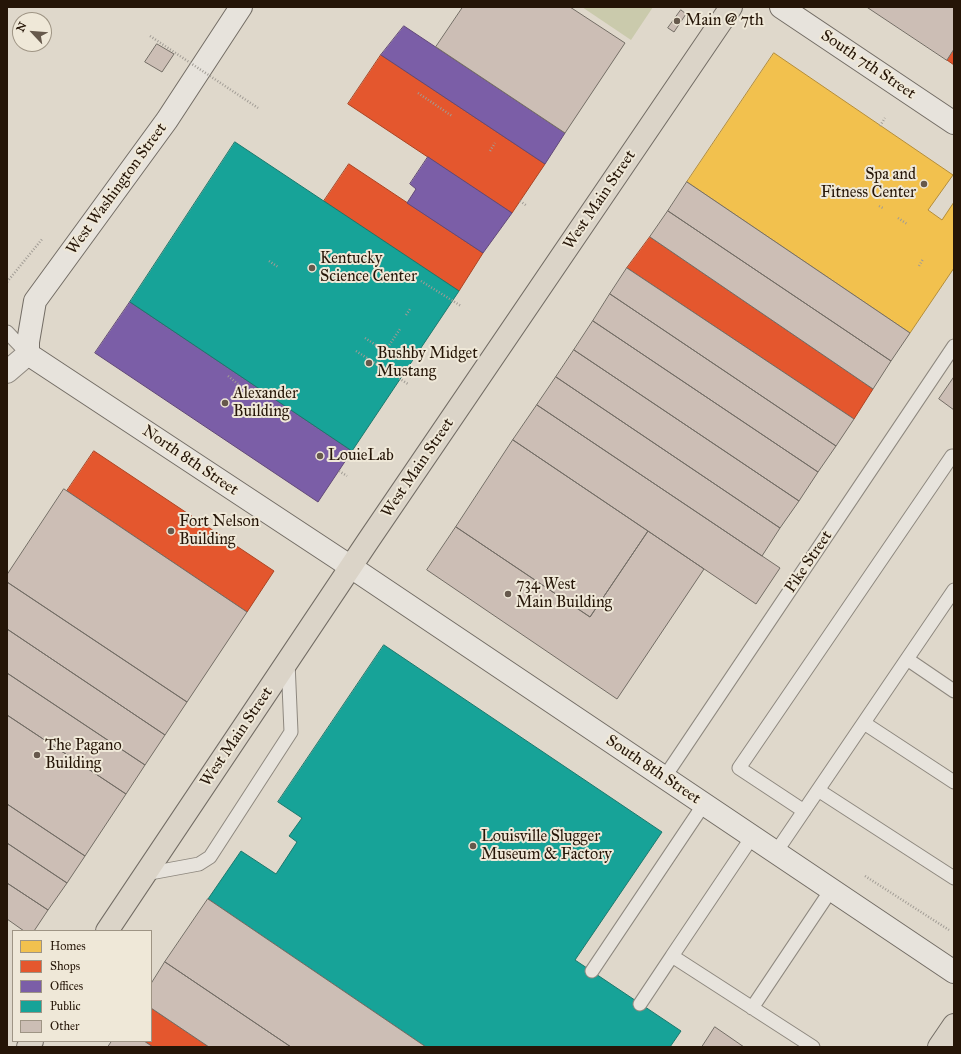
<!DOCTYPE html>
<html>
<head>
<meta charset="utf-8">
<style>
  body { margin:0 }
  #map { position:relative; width:961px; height:1054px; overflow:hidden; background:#dfd8cb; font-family:"IM FELL Great Primer",serif }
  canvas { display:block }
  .frame { position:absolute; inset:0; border:8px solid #251507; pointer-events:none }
  .legend { position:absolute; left:12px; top:930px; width:140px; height:112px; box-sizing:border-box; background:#efe8d8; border:1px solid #9e9484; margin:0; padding:5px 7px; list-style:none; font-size:12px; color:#251507 }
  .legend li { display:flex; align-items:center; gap:8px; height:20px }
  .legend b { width:20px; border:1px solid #9e9484 }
  .north { position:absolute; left:12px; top:12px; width:40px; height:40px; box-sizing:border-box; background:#efe8d8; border:1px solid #9e9484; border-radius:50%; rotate:296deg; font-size:11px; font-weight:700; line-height:16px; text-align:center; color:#251507 }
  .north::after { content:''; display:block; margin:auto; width:14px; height:18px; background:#66594c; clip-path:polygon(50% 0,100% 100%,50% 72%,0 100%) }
</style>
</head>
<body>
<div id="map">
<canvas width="961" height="1054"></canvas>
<div class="frame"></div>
<ul class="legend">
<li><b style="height:11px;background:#f2c14e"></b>Homes</li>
<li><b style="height:11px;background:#e4572e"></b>Shops</li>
<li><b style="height:11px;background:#7b5ea7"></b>Offices</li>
<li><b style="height:11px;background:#17a398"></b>Public</li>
<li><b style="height:11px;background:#ccbeb5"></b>Other</li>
</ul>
<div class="north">N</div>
</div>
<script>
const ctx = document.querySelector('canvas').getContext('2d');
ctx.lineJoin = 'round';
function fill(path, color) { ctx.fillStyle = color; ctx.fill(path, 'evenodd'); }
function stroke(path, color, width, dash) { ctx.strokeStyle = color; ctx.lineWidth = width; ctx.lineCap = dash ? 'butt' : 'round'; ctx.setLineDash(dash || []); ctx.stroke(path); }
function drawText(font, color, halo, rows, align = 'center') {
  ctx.font = font + ' "IM FELL Great Primer",serif'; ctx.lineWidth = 4; ctx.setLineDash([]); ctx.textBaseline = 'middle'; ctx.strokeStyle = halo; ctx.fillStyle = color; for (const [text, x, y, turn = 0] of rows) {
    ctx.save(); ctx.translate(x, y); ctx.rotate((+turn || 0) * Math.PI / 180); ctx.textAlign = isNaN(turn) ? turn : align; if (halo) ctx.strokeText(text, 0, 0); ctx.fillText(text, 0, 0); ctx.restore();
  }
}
const green = new Path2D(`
  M582 7H653L631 40Z`);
const homes = new Path2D(`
  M774 53 953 175 928 210 942 220 954 202V268L910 333 687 182Z`);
const shops = new Path2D(`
  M954 49V65L947 60Z
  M381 55 545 164 512 213 348 104Z
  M349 164 483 253 459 291 324 201Z
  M650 237 873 389 854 419 627 268Z
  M94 451 274 571 247 612 67 491Z
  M151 1008 209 1047H153L144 1041H151Z`);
const offices = new Path2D(`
  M404 26 565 133 545 164 381 55Z
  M428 157 512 213 483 253 407 203 416 189 410 184Z
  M130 302 352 451 318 502 95 353Z`);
const public = new Path2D(`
  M235 142 459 291 352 451 130 302Z
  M384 645 662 832 575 960 681 1031 670 1047H426L208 899 241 851 276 874 297 842 289 836 302 818 278 802Z`);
const building = new Path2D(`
  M463 7H570L625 43 565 133 436 47Z
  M867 7H954V49L947 60Z
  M681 10 686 14 674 32 668 28Z
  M157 44 174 54 162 72 145 62Z
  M687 182 910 333 891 361 668 211Z
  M668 211 891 361 873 389 650 237Z
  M627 268 854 419 836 446 610 294Z
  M610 294 836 446 818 472 593 321Z
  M593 321 818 472 799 501 574 350Z
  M574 350 799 501 780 528 556 377Z
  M556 377 780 528 762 556 537 405Z
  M954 377V410L939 399Z
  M537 405 780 568 756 604 513 440Z
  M513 440 648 531 590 617 456 527Z
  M64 489 247 612 187 702 7 582V575Z
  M456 527 590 617 648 531 704 569 617 699 427 570Z
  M7 582 187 702 165 735 7 629Z
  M7 629 165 735 145 765 7 673Z
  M7 673 145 765 126 794 7 715Z
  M7 715 126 794 85 856 7 804Z
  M7 804 85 856 67 883 7 843Z
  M7 843 67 883 48 910 7 883Z
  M7 883 48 910 34 931H24L7 919Z
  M208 899 426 1047H291L165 962Z
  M165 962 291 1047H209L151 1008V984Z
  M715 1027 744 1047H702Z
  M112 1041H144L153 1047H108Z`);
const path = new Path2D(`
  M418 93 452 116
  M880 126 885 118
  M490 151 495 143
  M520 201 527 206
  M879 206 883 208
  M898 218 907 224
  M269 261 278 267
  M919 266 923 259
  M421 281 461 306
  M7 282 43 238
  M406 315 410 309
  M365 338 385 351
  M356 351 408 384
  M376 365 400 329
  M228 376 238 384
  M339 471 347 476
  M865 876 949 930`);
const lane = new Path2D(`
  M7 332 28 354
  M954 590 907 659 954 691
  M864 723 954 782
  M664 778 954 346
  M818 790 954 878
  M804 811 739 768 952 456 954 457
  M776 852 907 659
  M145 874 199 864 210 857 291 732 288 662
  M672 956 752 837
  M592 971 704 804
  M640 1004 672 956 813 1047
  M752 1008 831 890`);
const street = new Path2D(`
  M7 372 28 354`);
const secondary = new Path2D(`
  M241 7 167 120 35 301 28 342V354L351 567 954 972
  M781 7 954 123`);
const primary = new Path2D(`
  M107 931 368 541 731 7
  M28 1047 32 1041
  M939 1047 954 1025`);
const pathBridge = new Path2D(`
  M150 36 258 108`);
const markers = [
  [677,21,4,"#66594c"],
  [924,184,4,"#66594c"],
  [312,268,4,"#66594c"],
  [369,363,4,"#66594c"],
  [225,403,4,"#66594c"],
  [320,456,4,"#66594c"],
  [171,531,4,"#66594c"],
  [508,594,4,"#66594c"],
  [37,755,4,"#66594c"],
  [473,846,4,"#66594c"]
];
const poiNames = [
  ["Main @ 7th",685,21],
  ["Spa and",916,175,"right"],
  ["Fitness Center",916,193,"right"],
  ["Kentucky",320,259],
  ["Science Center",320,277],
  ["Bushby Midget",377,354],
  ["Mustang",377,372],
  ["Alexander",233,394],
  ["Building",233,412],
  ["LouieLab",328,456],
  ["Fort Nelson",179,522],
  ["Building",179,540],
  ["734 West",516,585],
  ["Main Building",516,603],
  ["The Pagano",45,746],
  ["Building",45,764],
  ["Louisville Slugger",481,837],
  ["Museum & Factory",481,855]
];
const streetNames = [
  ["South 7th Street",868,65,34],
  ["West Washington Street",117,189,-54],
  ["West Main Street",600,200,-56],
  ["North 8th Street",190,461,34],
  ["West Main Street",418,468,-56],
  ["Pike Street",809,562,-56],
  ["West Main Street",237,737,-56],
  ["South 8th Street",653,770,34]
];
fill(green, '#cacaac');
fill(homes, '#f2c14e');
stroke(homes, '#b48d39', 1);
fill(shops, '#e4572e');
stroke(shops, '#ab4322', 1);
fill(offices, '#7b5ea7');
stroke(offices, '#614877', 1);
fill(public, '#17a398');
stroke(public, '#1b786c', 1);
fill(building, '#ccbeb5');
stroke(building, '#736d65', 1);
stroke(lane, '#8e887f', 15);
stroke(street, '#8e887f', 24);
stroke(secondary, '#736d65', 24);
stroke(primary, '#736d65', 24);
stroke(path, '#a19c95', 2.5, [1, 2]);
stroke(lane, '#e7e3dc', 13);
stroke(street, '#e7e3dc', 22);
stroke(secondary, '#e7e3dc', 22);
stroke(primary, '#dbd4c8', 22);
stroke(pathBridge, '#a19c95', 2.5, [1, 2]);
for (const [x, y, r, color] of markers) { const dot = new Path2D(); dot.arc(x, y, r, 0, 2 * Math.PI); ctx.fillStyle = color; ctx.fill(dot); stroke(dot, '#efe8d8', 1.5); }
drawText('16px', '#251507', '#efe8d8', poiNames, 'left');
drawText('16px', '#251507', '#efe8d8', streetNames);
</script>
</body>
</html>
